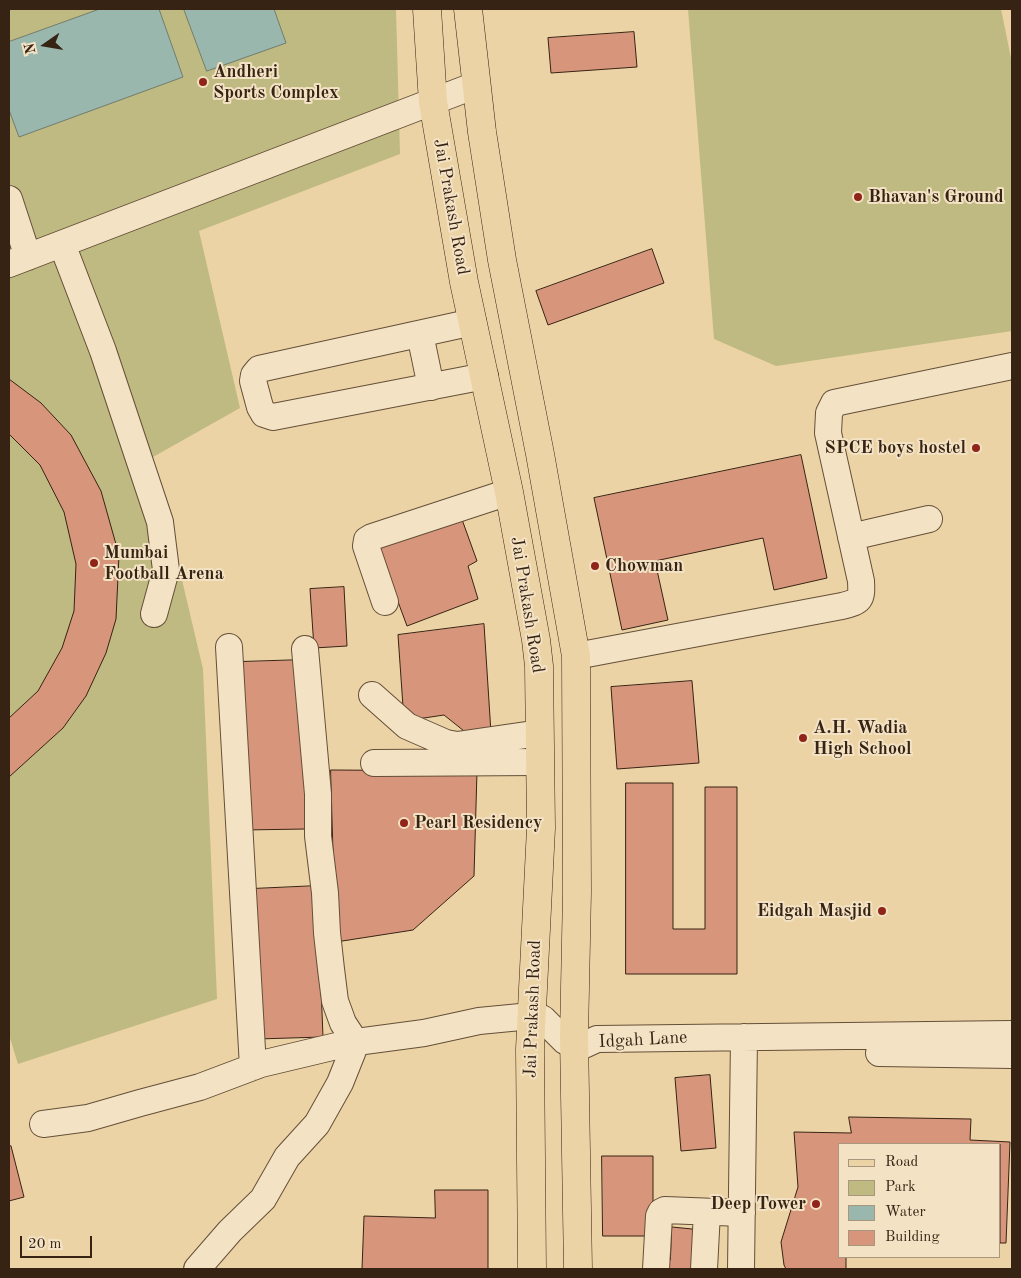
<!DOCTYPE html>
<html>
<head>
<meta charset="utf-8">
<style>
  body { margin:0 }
  #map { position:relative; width:1021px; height:1278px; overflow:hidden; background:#ecd3a5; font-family:"Old Standard TT",serif }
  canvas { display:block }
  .frame { position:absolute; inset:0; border:10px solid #372314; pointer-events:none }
  .legend { position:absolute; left:838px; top:1143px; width:162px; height:115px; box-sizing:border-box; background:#f3e2c4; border:1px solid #a8967e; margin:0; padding:6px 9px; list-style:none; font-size:15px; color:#372314 }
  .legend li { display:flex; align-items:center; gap:10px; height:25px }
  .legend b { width:25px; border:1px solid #a8967e }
  .north { position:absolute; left:20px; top:20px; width:50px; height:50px; -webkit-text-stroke:4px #f3e2c4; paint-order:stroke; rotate:257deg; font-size:14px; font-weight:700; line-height:20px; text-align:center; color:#372314 }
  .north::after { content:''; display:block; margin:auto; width:18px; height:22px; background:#372314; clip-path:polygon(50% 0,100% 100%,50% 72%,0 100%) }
  .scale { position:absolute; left:20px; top:1236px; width:72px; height:22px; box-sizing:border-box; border:2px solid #372314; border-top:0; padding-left:6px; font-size:15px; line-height:18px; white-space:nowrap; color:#372314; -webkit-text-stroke:4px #f3e2c4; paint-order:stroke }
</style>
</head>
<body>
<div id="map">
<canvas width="1021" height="1278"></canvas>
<div class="frame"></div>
<ul class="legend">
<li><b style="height:6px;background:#ecd3a5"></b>Road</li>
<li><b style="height:14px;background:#bfba81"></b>Park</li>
<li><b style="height:14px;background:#99b7ad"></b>Water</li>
<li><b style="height:14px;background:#d7967b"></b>Building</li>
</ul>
<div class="north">N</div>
<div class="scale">20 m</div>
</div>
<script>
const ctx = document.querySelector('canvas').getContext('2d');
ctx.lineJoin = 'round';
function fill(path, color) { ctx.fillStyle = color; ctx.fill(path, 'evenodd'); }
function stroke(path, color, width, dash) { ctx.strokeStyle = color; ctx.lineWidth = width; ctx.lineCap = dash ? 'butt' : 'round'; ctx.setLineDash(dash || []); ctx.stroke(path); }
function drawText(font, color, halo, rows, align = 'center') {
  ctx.font = font + ' "Old Standard TT",serif'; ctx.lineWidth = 4; ctx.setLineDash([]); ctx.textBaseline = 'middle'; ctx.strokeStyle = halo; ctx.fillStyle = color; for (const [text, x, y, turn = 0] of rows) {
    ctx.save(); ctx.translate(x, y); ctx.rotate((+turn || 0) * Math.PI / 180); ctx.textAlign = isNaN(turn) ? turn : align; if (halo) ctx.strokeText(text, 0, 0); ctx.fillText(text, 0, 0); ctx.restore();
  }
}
const green = new Path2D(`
  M9 9H396L400 154 199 231 240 408 153 457 203 669 217 999 18 1064 9 1035Z
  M688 9H1001L1012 63V331L776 366 714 339Z`);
const water = new Path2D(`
  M100 9H159L183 77 19 137 9 110V42Z
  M184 9H274L286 43 207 71Z`);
const building = new Path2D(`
  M634 32 637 67 551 73 548 38Z
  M652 249 664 283 548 325 536 291Z
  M9 379 41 403 71 435 101 491 119 555 116 619 106 653 86 696 63 728 9 777V718L38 691 62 648 74 611 76 564 64 512 40 465 9 434Z
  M801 455 827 578 774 590 763 538 655 561 668 620 622 630 594 498Z
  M460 514 477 561 468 566 478 599 407 626 377 545Z
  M344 587 347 646 314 648 310 589Z
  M484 624 491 733 469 735 444 715 404 721 398 635Z
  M302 660 306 829 243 830 239 662Z
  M692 681 699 763 617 769 611 687Z
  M331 770 477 771 474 876 413 930 336 942Z
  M626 783H673V929H705V787H737V974H626Z
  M317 886 323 1037 257 1039 251 889Z
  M710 1075 716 1148 681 1151 675 1078Z
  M849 1117 971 1119 970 1140 1010 1142 1006 1243H1000V1144H840V1257H846V1269H786L784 1265 781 1242 798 1187 794 1132 851 1133Z
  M11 1146 24 1197 9 1201V1147Z
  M602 1156H653V1236H603Z
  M435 1190H488V1269H362L364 1216 435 1218Z
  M672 1227 702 1230 699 1269H658L659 1259 670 1260Z`);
const minor = new Path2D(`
  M9 199 28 257
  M62 244 103 351 160 522 166 570 154 614
  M9 264 476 85
  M473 322 259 369 254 375 253 381 260 407 264 414 273 417 485 376
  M420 334 431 387
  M851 537 929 519
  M385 602 366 546 367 540 372 537 509 492
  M229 647 253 1067
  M576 656 842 606C861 601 862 600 861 581L828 433 829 413 834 403 1012 366
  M372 695 407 726 446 743 457 745 540 733
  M374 763 540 762
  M879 1053 1012 1055
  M43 1124 88 1118 140 1103 200 1087 261 1064 349 1043 424 1033 479 1021 531 1016H537L543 1019 565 1041 574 1046 584 1045 597 1039 1012 1034
  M197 1269 230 1231 263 1199 287 1157 317 1124 340 1083 356 1043 343 1023 335 1001 331 969 327 933 325 893 318 836V794L305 649
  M656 1269 659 1216 661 1212 665 1210 742 1213
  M704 1269 707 1212
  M741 1269 744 1037`);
const major = new Path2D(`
  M427 9 433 102 464 282 509 492 536 640 539 666 541 828 530 1049 532 1269
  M468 9 482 132 502 260 540 454 576 656 577 892 574 1036 578 1269`);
const markers = [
  [203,82,5,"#8f2418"],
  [858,197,5,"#8f2418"],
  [976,448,5,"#8f2418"],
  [94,563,5,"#8f2418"],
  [595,566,5,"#8f2418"],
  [803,738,5,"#8f2418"],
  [404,823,5,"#8f2418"],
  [882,911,5,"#8f2418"],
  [816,1204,5,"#8f2418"]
];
const poiNames = [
  ["Andheri",213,72],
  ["Sports Complex",213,93],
  ["Bhavan's Ground",868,197],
  ["SPCE boys hostel",966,448,"right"],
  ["Mumbai",104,553],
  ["Football Arena",104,574],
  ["Chowman",605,566],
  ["A.H. Wadia",813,728],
  ["High School",813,749],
  ["Pearl Residency",414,823],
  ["Eidgah Masjid",872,911,"right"],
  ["Deep Tower",806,1204,"right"]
];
const streetNames = [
  ["Jai Prakash Road",451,207,80],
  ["Jai Prakash Road",527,605,81],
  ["Jai Prakash Road",533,1009,-88],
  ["Idgah Lane",643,1040,-3]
];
fill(green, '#bfba81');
fill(water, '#99b7ad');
stroke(water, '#727c70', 1);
fill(building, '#d7967b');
stroke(building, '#372314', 1);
stroke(minor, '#644f38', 28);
stroke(major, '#372314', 29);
stroke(minor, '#f3e2c4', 26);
stroke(major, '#ecd3a5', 28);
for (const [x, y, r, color] of markers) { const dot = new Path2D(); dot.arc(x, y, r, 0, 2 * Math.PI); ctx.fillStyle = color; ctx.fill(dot); stroke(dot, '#f3e2c4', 2); }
drawText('bold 18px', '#372314', '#f3e2c4', poiNames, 'left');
drawText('18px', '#372314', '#f3e2c4', streetNames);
</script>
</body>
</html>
